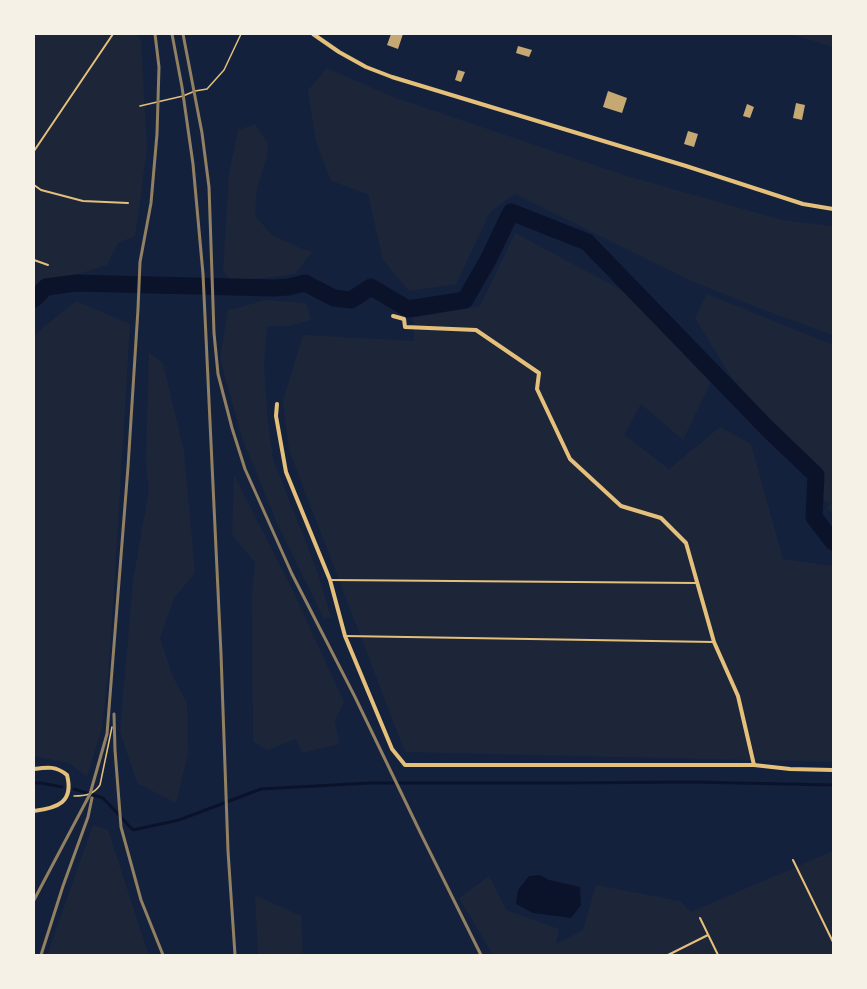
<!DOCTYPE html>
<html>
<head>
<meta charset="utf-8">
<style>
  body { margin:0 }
  #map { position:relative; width:867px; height:989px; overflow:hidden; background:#14213d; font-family:"Noto Sans",sans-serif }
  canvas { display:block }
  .frame { position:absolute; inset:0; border:35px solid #f6f1e7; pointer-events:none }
</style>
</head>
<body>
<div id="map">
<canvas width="867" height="989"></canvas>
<div class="frame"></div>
</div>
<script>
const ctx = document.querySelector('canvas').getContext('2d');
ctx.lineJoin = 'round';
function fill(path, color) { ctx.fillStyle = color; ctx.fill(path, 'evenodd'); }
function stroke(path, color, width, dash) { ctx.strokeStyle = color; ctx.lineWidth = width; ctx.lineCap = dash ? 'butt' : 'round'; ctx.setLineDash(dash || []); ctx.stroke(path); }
const green = new Path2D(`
  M34 34H136L141 41 147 149 135 236 118 243 107 265 34 288Z
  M791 34H833V47Z
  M327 68 393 97 624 175 782 220 833 226V335L756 307 689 280 515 194 490 212 456 284 409 291 383 260 368 194 331 181 316 142 308 90Z
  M255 124 268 144 266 160 257 187 255 216 272 235 300 248 312 252 295 274 234 282 223 272 229 174 238 130Z
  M515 233 642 301 713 378 683 440 641 404 624 435 669 469 720 427 751 444 783 559 833 566V762L405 752 289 450 283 401 303 335 414 341 413 318 480 306Z
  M707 294 833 345V513L827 509 830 503 816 498 803 471 764 415 730 375 695 318Z
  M265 300 306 303 311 320 290 326H267L264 365 268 424 273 459 317 571 331 617 324 619 277 523 242 438 220 359 228 309H234Z
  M76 301 130 324 114 590 108 676 102 727 87 777 69 763 34 756V335Z
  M149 353 163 363 184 451 195 573 174 598 160 638 173 677 187 703 188 753 176 803 137 783 120 732 133 581 149 489 146 463Z
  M234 475 293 591 344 702 335 720 339 744 302 753 296 739 268 750 253 742 252 597 255 562 232 535Z
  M93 825 108 830 148 953 149 955H47Z
  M833 851V955H493L459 898 489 876 506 910 559 929 556 944 583 930 596 885 680 901 691 912Z
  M255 895 301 916 303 955H258Z`);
const water = new Path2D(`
  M540 875 549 880 580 887 581 905 571 918 533 913 516 904 518 890 529 876Z`);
const stream = new Path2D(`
  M34 783H41L62 787
  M74 789 103 798 133 830 179 820 261 789 370 783H565L691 782 833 785`);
const river = new Path2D(`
  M34 299 46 287 76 283 273 288 288 287 305 283 334 298 351 300 371 287 408 309 465 300 488 260 511 212 587 242 768 429 816 475 814 517 833 542`);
const building = new Path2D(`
  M391 34H403L398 49 387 45Z
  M518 46 532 50 529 57 516 53Z
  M458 70 465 72 461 82 455 80Z
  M608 91 627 98 622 113 603 107Z
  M796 103 805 105 802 120 793 118Z
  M747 104 754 107 750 118 743 116Z
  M688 131 698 134 694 147 684 144Z`);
const path = new Path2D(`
  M140 106 183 96 195 91 207 89 224 70 241 34
  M74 796C85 796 93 795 100 785L112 727`);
const service = new Path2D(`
  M34 151 113 34
  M34 185 41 190 83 201 128 203
  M34 260 48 265
  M330 580 697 583
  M345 636 714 642
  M793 860 833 942
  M700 918 718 955
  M668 955 708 935`);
const minor = new Path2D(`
  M313 34 339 52 366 67 392 77 686 166 803 204 833 209
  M393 316 404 319 405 327 476 330 539 373 537 389 570 459 621 506 661 518 686 543 714 642 738 696 754 765
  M277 404 276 416 286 472 330 580 345 636 392 749 405 765H754L790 769 833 770
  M34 769C48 767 56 766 67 775 74 802 58 808 34 811`);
const rail = new Path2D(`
  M172 34 182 87 193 164 203 274 221 654 228 851 235 955
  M183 34 202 133 209 187 214 333 218 374 232 428 245 469 292 574 355 697 422 836 481 955
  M114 714 115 750 121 827 141 900 163 955
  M34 900 90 794 107 734 128 467 138 309 140 262 151 203 157 134 159 67 155 34
  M41 955 63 886 88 817 92 798`);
fill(green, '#1d2539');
fill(water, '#0b132b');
stroke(stream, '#0b132b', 3);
stroke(river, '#0b132b', 17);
fill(building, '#c6a872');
stroke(path, '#e5c07b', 1.5);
stroke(service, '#e5c07b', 2);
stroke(minor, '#e5c07b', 4);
stroke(rail, '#918062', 3);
</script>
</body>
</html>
